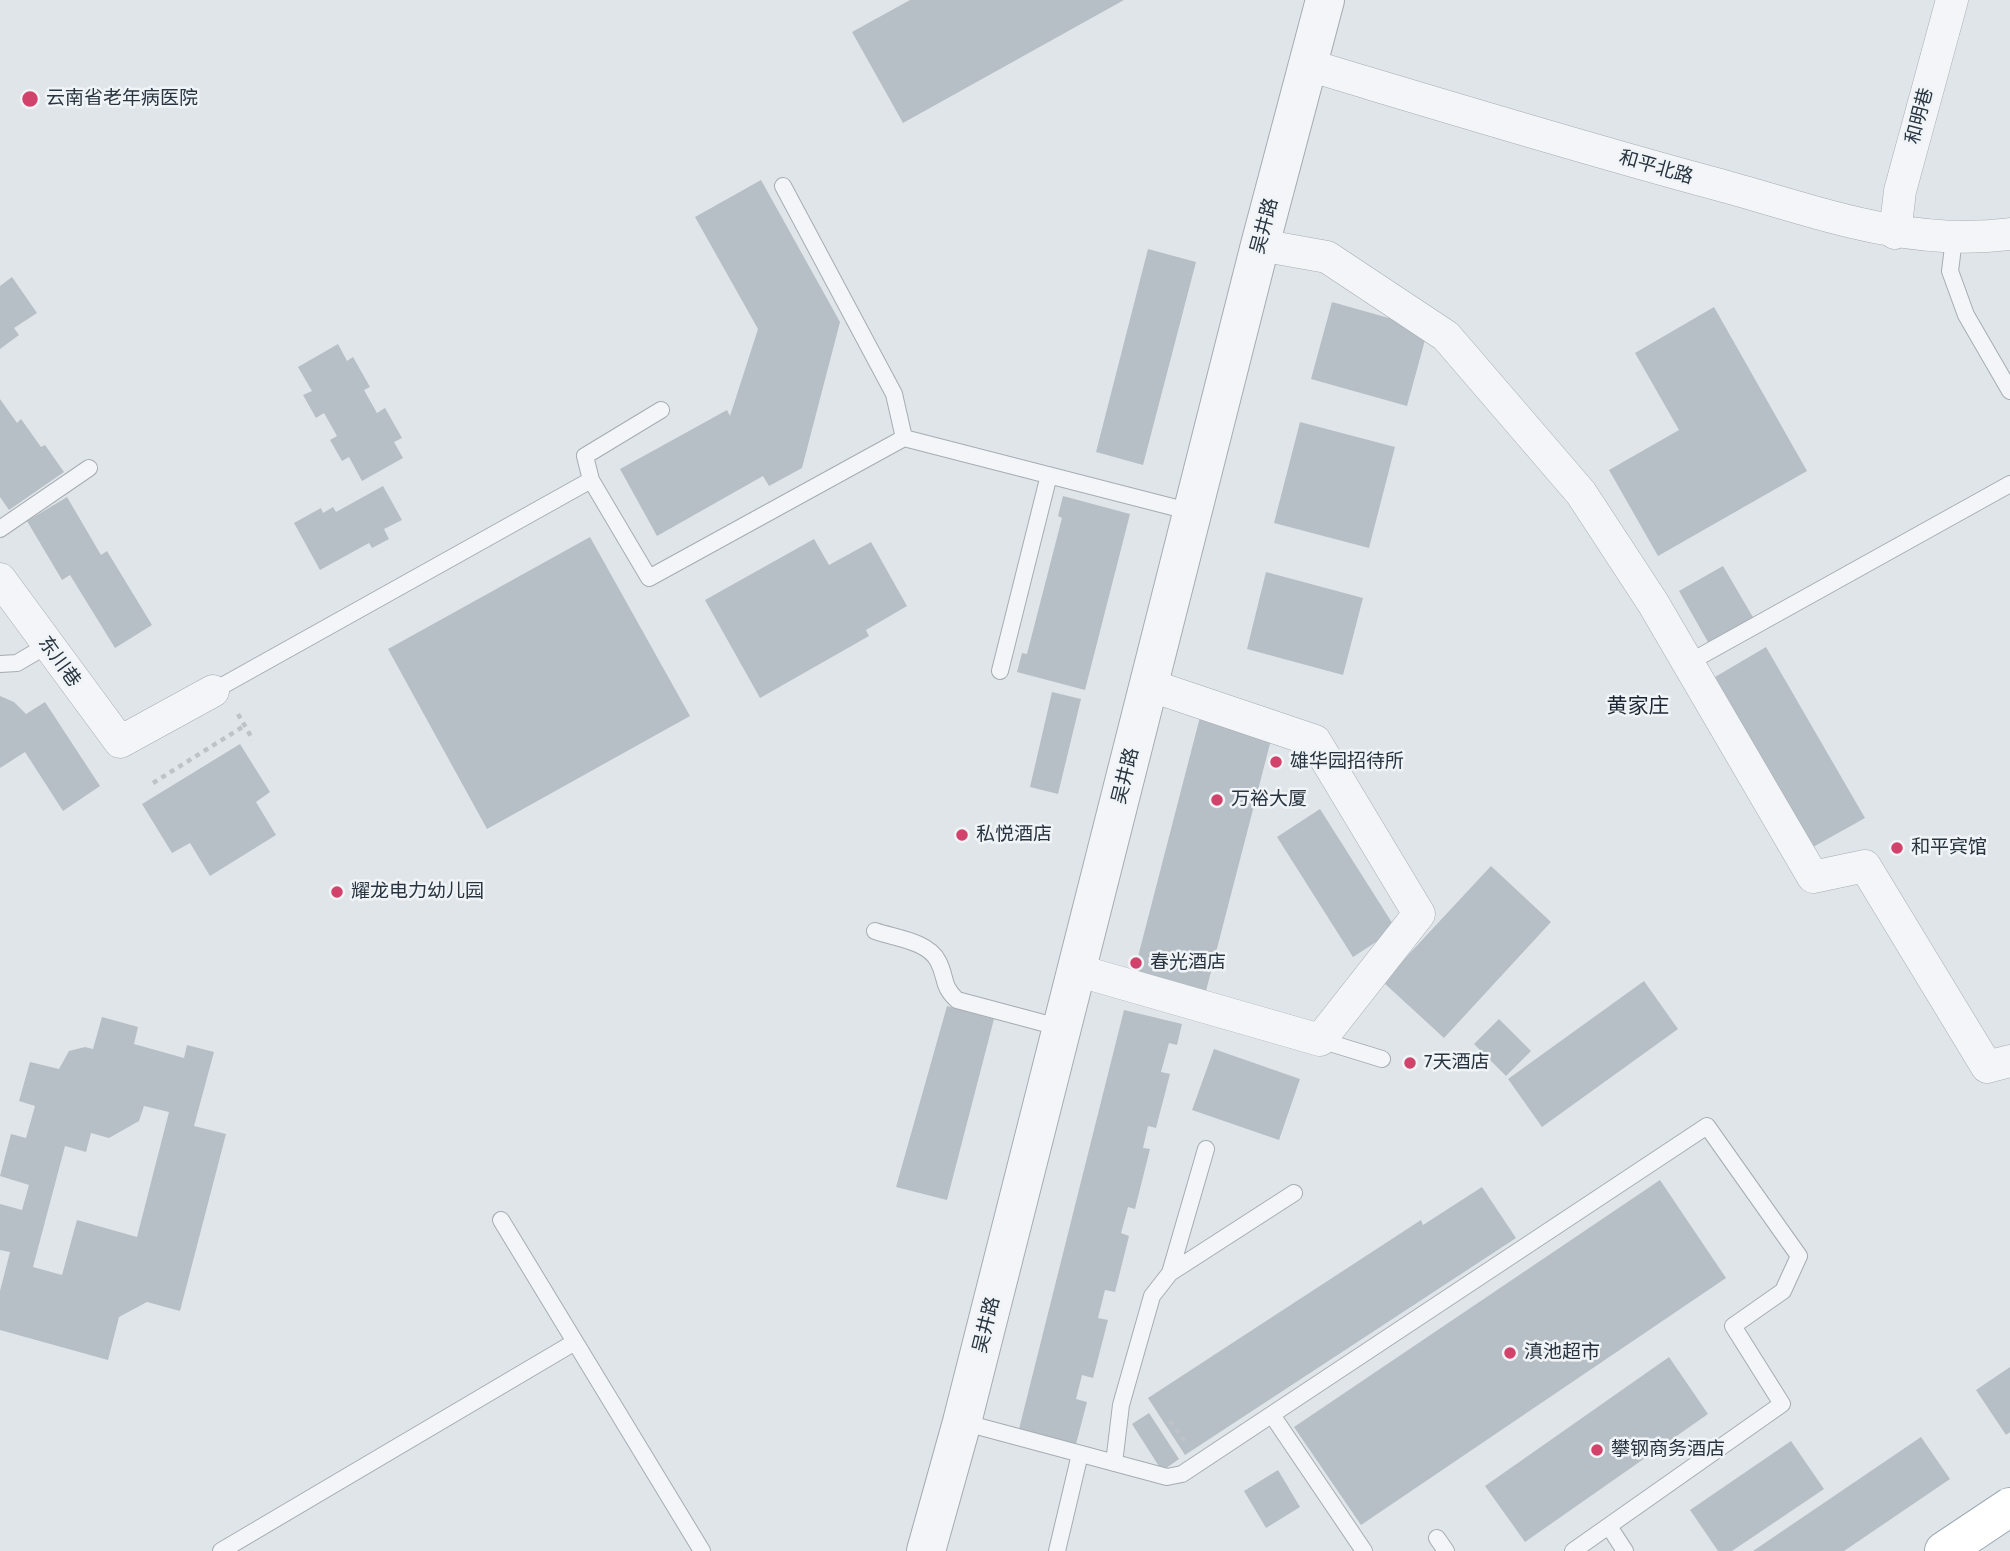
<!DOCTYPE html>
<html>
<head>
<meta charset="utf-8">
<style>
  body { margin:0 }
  canvas { display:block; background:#e0e5e9 }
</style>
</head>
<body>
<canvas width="2010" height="1551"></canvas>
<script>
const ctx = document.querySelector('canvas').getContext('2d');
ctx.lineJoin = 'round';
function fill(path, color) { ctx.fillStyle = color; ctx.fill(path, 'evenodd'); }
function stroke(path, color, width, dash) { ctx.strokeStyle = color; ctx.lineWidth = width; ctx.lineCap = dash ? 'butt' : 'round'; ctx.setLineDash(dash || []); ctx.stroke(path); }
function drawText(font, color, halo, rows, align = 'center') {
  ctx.font = font + ' "Fira Sans","Noto Sans SC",sans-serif'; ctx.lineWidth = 5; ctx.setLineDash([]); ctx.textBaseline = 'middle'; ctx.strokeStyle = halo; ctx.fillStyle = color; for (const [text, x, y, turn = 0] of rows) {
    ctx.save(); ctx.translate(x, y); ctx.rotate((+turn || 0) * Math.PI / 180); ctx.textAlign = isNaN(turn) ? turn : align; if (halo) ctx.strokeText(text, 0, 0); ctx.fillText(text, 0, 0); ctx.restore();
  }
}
const building = new Path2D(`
  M910 0H1124L903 123 852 32Z
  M761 180 840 322 802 468 769 486 763 476 657 536 620 469 727 410 730 416 758 329 695 217Z
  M1148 249 1196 262 1143 465 1096 452Z
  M12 277 37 313 14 328 19 335 0 349V286Z
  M1332 302 1428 329 1407 406 1311 379Z
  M1714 307 1807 471 1658 556 1609 470 1679 430 1635 353Z
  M338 344 347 361 353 357 370 387 364 390 377 413 385 408 402 438 394 442 403 458 362 481 349 457 342 461 330 440 337 436 324 413 316 418 303 395 312 391 298 367Z
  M0 399 17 423 21 419 41 447 45 445 64 472 9 510 0 497Z
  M1300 422 1395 447 1369 548 1274 523Z
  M383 486 402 520 384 529 389 539 372 548 369 543 320 570 294 523 321 508 323 513 333 507 336 512Z
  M1063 496 1130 514 1085 690 1017 672 1022 653 1027 654 1062 518 1058 516Z
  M67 497 101 555 107 551 152 625 115 648 70 575 62 580 27 521Z
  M590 537 690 716 487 829 388 649Z
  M814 539 829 565 871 542 907 606 866 630 869 636 760 698 705 600Z
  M1723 566 1754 619 1709 644 1679 591Z
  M1266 572 1363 598 1343 675 1247 649Z
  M1766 647 1865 818 1813 847 1715 677Z
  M1052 692 1081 699 1058 794 1030 787Z
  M0 696 14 702 26 714 45 702 100 786 63 811 25 752 0 768Z
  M1200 717 1272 736 1206 991 1134 972Z
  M240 744 270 792 256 802 276 835 210 876 190 843 172 853 142 804Z
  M1320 809 1396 929 1353 957 1277 837Z
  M1491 866 1551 922 1444 1038 1383 982Z
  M1644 981 1678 1029 1542 1127 1508 1079Z
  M947 1006 994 1019 947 1200 896 1187Z
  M1124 1010 1182 1024 1177 1045 1169 1043 1161 1072 1170 1074 1156 1128 1148 1126 1143 1148 1150 1149 1135 1209 1128 1207 1121 1233 1129 1236 1115 1292 1105 1290 1098 1318 1108 1320 1093 1378 1082 1375 1076 1399 1087 1402 1075 1448 1018 1433Z
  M102 1017 138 1027 134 1044 184 1058 187 1045 214 1052 194 1126 226 1134 180 1311 147 1302 119 1317 108 1360 0 1330V1291L10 1252 0 1250V1204L22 1210 29 1185 0 1176 11 1134 26 1138 35 1106 19 1101 30 1062 59 1069 69 1051 85 1047 93 1049ZM144 1106 169 1112 137 1237 77 1220 62 1275 33 1267 65 1146 86 1152 91 1133 109 1138 139 1121Z
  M1499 1019 1531 1051 1506 1076 1474 1044Z
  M1214 1049 1300 1079 1279 1140 1192 1110Z
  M1660 1180 1726 1278 1361 1525 1294 1427Z
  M1482 1187 1516 1238 1185 1455 1148 1398 1421 1220 1423 1225Z
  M1669 1357 1708 1414 1525 1542 1485 1486Z
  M2010 1367V1432L2006 1435 1976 1390Z
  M1149 1413 1179 1459 1162 1471 1132 1424Z
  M1921 1437 1950 1479 1844 1551H1753Z
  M1791 1441 1824 1489 1732 1551H1718L1690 1510Z
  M1278 1470 1300 1507 1266 1528 1244 1491Z`);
const path = new Path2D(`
  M238 714 253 740
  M153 783 244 726
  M1170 1421 1185 1441`);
const service = new Path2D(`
  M783 186 894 394 904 438
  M1954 239 1950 271 1966 315 2010 391
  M591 480 649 578 904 438 1192 512
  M0 529 89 468
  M1688 663 2010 484
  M0 664 17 663 46 646
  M1000 671 1049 475
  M213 691 591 480 585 456 661 410
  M875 931C895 938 928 941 938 961 947 978 941 985 957 1000L1062 1028
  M1320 1040 1382 1059
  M501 1220 702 1551
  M1170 1273 1294 1193
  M1272 1415 1364 1551
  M962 1422 1167 1477 1182 1474 1707 1126 1799 1256 1783 1291 1733 1326 1782 1404 1573 1551
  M1114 1463 1121 1405 1152 1296 1170 1273 1206 1149
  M1610 1528 1625 1551
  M1437 1538 1446 1551
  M221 1551 575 1342
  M1057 1551 1080 1454`);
const minor = new Path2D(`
  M1308 65C1445 106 1582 148 1720 185 1818 212 1907 247 2010 234
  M1895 233 1900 191 1952 0
  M1260 245 1327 257 1446 336 1581 493 1653 603 1813 877 1865 866 1987 1067 2010 1061
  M0 579 120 742 213 691
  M1076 970 1320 1040 1419 914 1315 741 1149 685`);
const tertiary = new Path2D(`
  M926 1551 962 1422 1260 245 1325 0`);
const primary = new Path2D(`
  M1944 1551 2010 1507`);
const markers = [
  [30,99,9,"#d1436b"],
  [1276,762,7,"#d1436b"],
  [1217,800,7,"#d1436b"],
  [962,835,7,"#d1436b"],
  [1897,848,7,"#d1436b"],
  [337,892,7,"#d1436b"],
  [1136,963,7,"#d1436b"],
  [1410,1063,7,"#d1436b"],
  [1510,1353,7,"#d1436b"],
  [1597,1450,7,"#d1436b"]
];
const poiNames = [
  ["云南省老年病医院",46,99],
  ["雄华园招待所",1290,762],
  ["万裕大厦",1231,800],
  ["私悦酒店",976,835],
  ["和平宾馆",1911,848],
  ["耀龙电力幼儿园",351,892],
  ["春光酒店",1150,963],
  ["7天酒店",1424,1063],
  ["滇池超市",1524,1353],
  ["攀钢商务酒店",1611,1450]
];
const streetNames = [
  ["和明巷",1920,116,-75],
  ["和平北路",1656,168,16],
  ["吴井路",1265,226,-75],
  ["东川巷",59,662,54],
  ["吴井路",1126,776,-76],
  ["吴井路",987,1325,-76]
];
const neighbourhoodNames = [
  ["黄家庄",1638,707]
];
fill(building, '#b7bfc6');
stroke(service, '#a5adb3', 18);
stroke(minor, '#a5adb3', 33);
stroke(tertiary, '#a5adb3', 40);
stroke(primary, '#9fabb5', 40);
stroke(path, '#bec3c8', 4.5, [5, 5]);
stroke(service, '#f3f5f8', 16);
stroke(minor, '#f3f5f8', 32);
stroke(tertiary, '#f3f5f8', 38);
stroke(primary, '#fff', 38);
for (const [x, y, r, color] of markers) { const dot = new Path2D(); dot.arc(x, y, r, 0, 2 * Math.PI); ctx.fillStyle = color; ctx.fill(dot); stroke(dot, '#f0f4f7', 2.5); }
drawText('19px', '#283541', '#f0f4f7', poiNames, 'left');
drawText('19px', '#283541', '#f0f4f7', streetNames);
drawText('21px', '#1b2632', '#f0f4f7', neighbourhoodNames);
</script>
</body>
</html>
